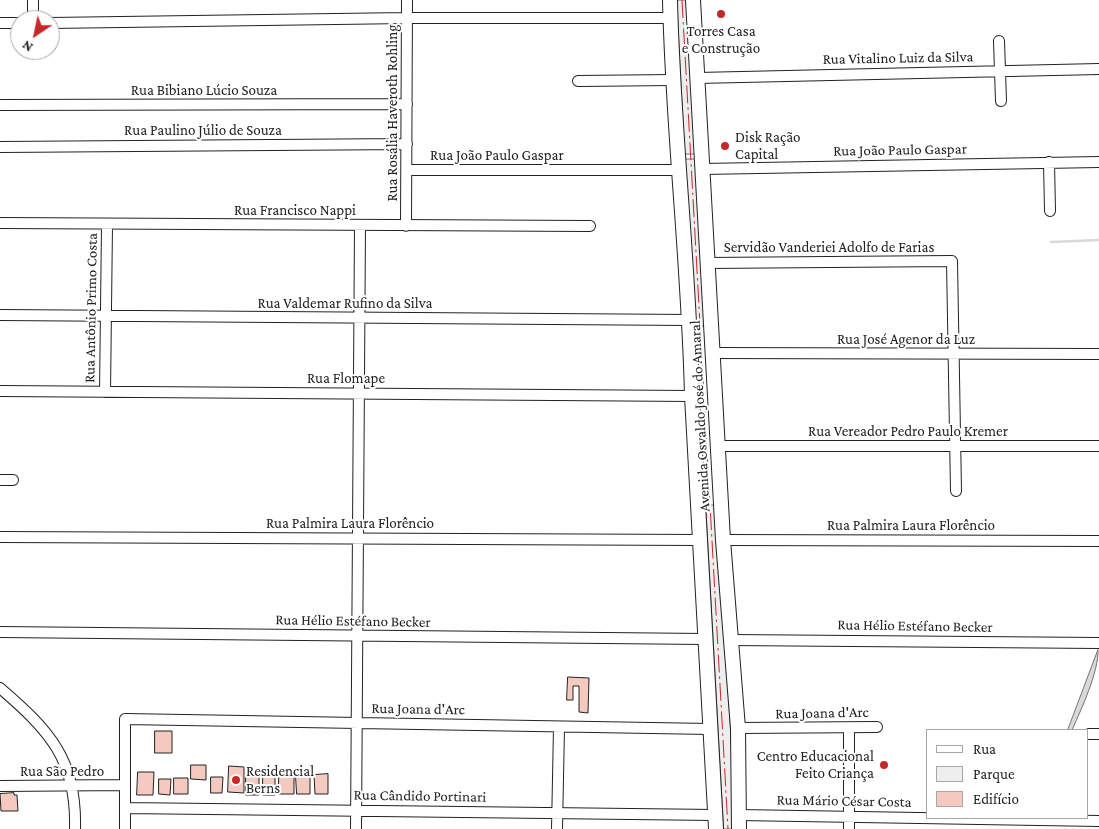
<!DOCTYPE html>
<html>
<head>
<meta charset="utf-8">
<style>
  body { margin:0 }
  #map { position:relative; width:1099px; height:829px; overflow:hidden; background:#fff; font-family:"Crimson Pro",serif }
  canvas { display:block }
  .legend { position:absolute; left:926px; top:729px; width:162px; height:90px; box-sizing:border-box; background:#fff; border:1px solid #a7a7a7; margin:0; padding:6px 9px; list-style:none; font-size:15px; color:#222 }
  .legend li { display:flex; align-items:center; gap:10px; height:25px }
  .legend b { width:25px; border:1px solid #a7a7a7 }
  .north { position:absolute; left:10px; top:10px; width:50px; height:50px; box-sizing:border-box; background:#fff; border:1px solid #a7a7a7; border-radius:50%; rotate:214deg; font-size:14px; font-weight:700; line-height:20px; text-align:center; color:#222 }
  .north::after { content:''; display:block; margin:auto; width:18px; height:22px; background:#c62828; clip-path:polygon(50% 0,100% 100%,50% 72%,0 100%) }
</style>
</head>
<body>
<div id="map">
<canvas width="1099" height="829"></canvas>
<ul class="legend">
<li><b style="height:6px;background:#fff"></b>Rua</li>
<li><b style="height:14px;background:#eee"></b>Parque</li>
<li><b style="height:14px;background:#f3c9c0"></b>Edifício</li>
</ul>
<div class="north">N</div>
</div>
<script>
const ctx = document.querySelector('canvas').getContext('2d');
ctx.lineJoin = 'round';
function fill(path, color) { ctx.fillStyle = color; ctx.fill(path, 'evenodd'); }
function stroke(path, color, width, dash) { ctx.strokeStyle = color; ctx.lineWidth = width; ctx.lineCap = dash ? 'butt' : 'round'; ctx.setLineDash(dash || []); ctx.stroke(path); }
function drawText(font, color, halo, rows, align = 'center') {
  ctx.font = font + ' "Crimson Pro",serif'; ctx.lineWidth = 4; ctx.setLineDash([]); ctx.textBaseline = 'middle'; ctx.strokeStyle = halo; ctx.fillStyle = color; for (const [text, x, y, turn = 0] of rows) {
    ctx.save(); ctx.translate(x, y); ctx.rotate((+turn || 0) * Math.PI / 180); ctx.textAlign = isNaN(turn) ? turn : align; if (halo) ctx.strokeText(text, 0, 0); ctx.fillText(text, 0, 0); ctx.restore();
  }
}
const green = new Path2D(`
  M677 0H686L690 21 696 154H685Z
  M684 159H697L707 326H695Z
  M706 504 718 506 736 829H724Z`);
const water = new Path2D(`
  M1098 650C1099 671 1081 710 1072 730H1068Z`);
const stream = new Path2D(`
  M1051 242 1099 240`);
const building = new Path2D(`
  M568 677 589 678 588 713 579 712V686H573V700H567Z
  M155 731H172V753H155Z
  M191 765H206V780L191 779Z
  M229 766 244 767V793L228 792Z
  M138 772H154L153 795H137Z
  M328 774V794H315L314 775Z
  M263 776H275V795H263Z
  M279 776H294V794H279Z
  M211 777H223L222 793H211Z
  M246 777H259V795H246Z
  M296 777H310V794H297Z
  M174 778H188V794H174Z
  M159 779H171L170 795 159 794Z
  M14 793V795H17L18 811H1L0 794Z`);
const minor = new Path2D(`
  M33 0V20
  M0 23H20
  M50 23 407 18H670
  M999 41 1001 101
  M697 78 1099 69
  M578 81 673 80
  M0 105 407 104
  M0 147 407 144
  M1049 162 1050 211
  M702 169 1099 162
  M407 170H678
  M0 223 590 226
  M406 226 407 0
  M707 263 952 261 956 491
  M0 315 690 320
  M713 353 1099 354
  M0 391 692 396
  M105 392 107 225
  M718 446H1099
  M0 480H13
  M0 537 700 540
  M723 540 1099 541
  M0 632 705 639
  M730 640 1099 643
  M0 688C50 731 77 760 75 829
  M738 728 877 727
  M1089 734H1099
  M0 786 125 785
  M125 808 715 815
  M739 815 1099 821
  M125 829V719L710 729
  M356 829 360 226
  M557 829 559 727
  M849 829V728`);
const major = new Path2D(`
  M670 0C673 132 689 264 692 396L716 829
  M693 0 723 540 738 728 739 829`);
const power = new Path2D(`
  M682 0 728 829`);
const markers = [
  [721,14,5,"#c62828"],
  [725,146,5,"#c62828"],
  [884,765,5,"#c62828"],
  [236,780,5,"#c62828"]
];
const poiNames = [
  ["Torres Casa",721,31,"center"],
  ["e Construção",721,48,"center"],
  ["Disk Ração",735,137],
  ["Capital",735,154],
  ["Centro Educacional",874,756,"right"],
  ["Feito Criança",874,773,"right"],
  ["Residencial",246,771],
  ["Berns",246,788]
];
const streetNames = [
  ["Rua Vitalino Luiz da Silva",898,58,-1],
  ["Rua Bibiano Lúcio Souza",204,90],
  ["Rua Rosália Haveroth Rohling",392,113,-90],
  ["Rua Paulino Júlio de Souza",203,130],
  ["Rua João Paulo Gaspar",900,150,-1],
  ["Rua João Paulo Gaspar",497,155],
  ["Rua Francisco Nappi",295,210],
  ["Servidão Vanderiei Adolfo de Farias",829,247],
  ["Rua Valdemar Rufino da Silva",345,303],
  ["Rua Antônio Primo Costa",91,308,-89],
  ["Rua José Agenor da Luz",906,339],
  ["Rua Flomape",346,378],
  ["Avenida Osvaldo José do Amaral",700,416,-93],
  ["Rua Vereador Pedro Paulo Kremer",908,431],
  ["Rua Palmira Laura Florêncio",350,523],
  ["Rua Palmira Laura Florêncio",911,525],
  ["Rua Hélio Estéfano Becker",353,621,1],
  ["Rua Hélio Estéfano Becker",915,626,1],
  ["Rua Joana d'Arc",418,709,1],
  ["Rua Joana d'Arc",822,713,-1],
  ["Rua São Pedro",62,771],
  ["Rua Cândido Portinari",420,796,1],
  ["Rua Mário César Costa",844,801,1]
];
fill(green, '#eee');
stroke(green, '#6f6f6f', 1);
fill(water, '#d9d9d9');
stroke(water, '#6f6f6f', 1);
stroke(stream, '#d9d9d9', 2.5);
fill(building, '#f3c9c0');
stroke(building, '#222', 1);
stroke(minor, '#222', 12);
stroke(major, '#222', 16);
stroke(minor, '#fff', 10);
stroke(major, '#fff', 14);
stroke(power, '#c62828', 1, [18, 4, 2.5, 4]);
for (const [x, y, r, color] of markers) { const dot = new Path2D(); dot.arc(x, y, r, 0, 2 * Math.PI); ctx.fillStyle = color; ctx.fill(dot); stroke(dot, '#fff', 2); }
drawText('15px', '#222', '#fff', poiNames, 'left');
drawText('15px', '#222', '#fff', streetNames);
</script>
</body>
</html>
